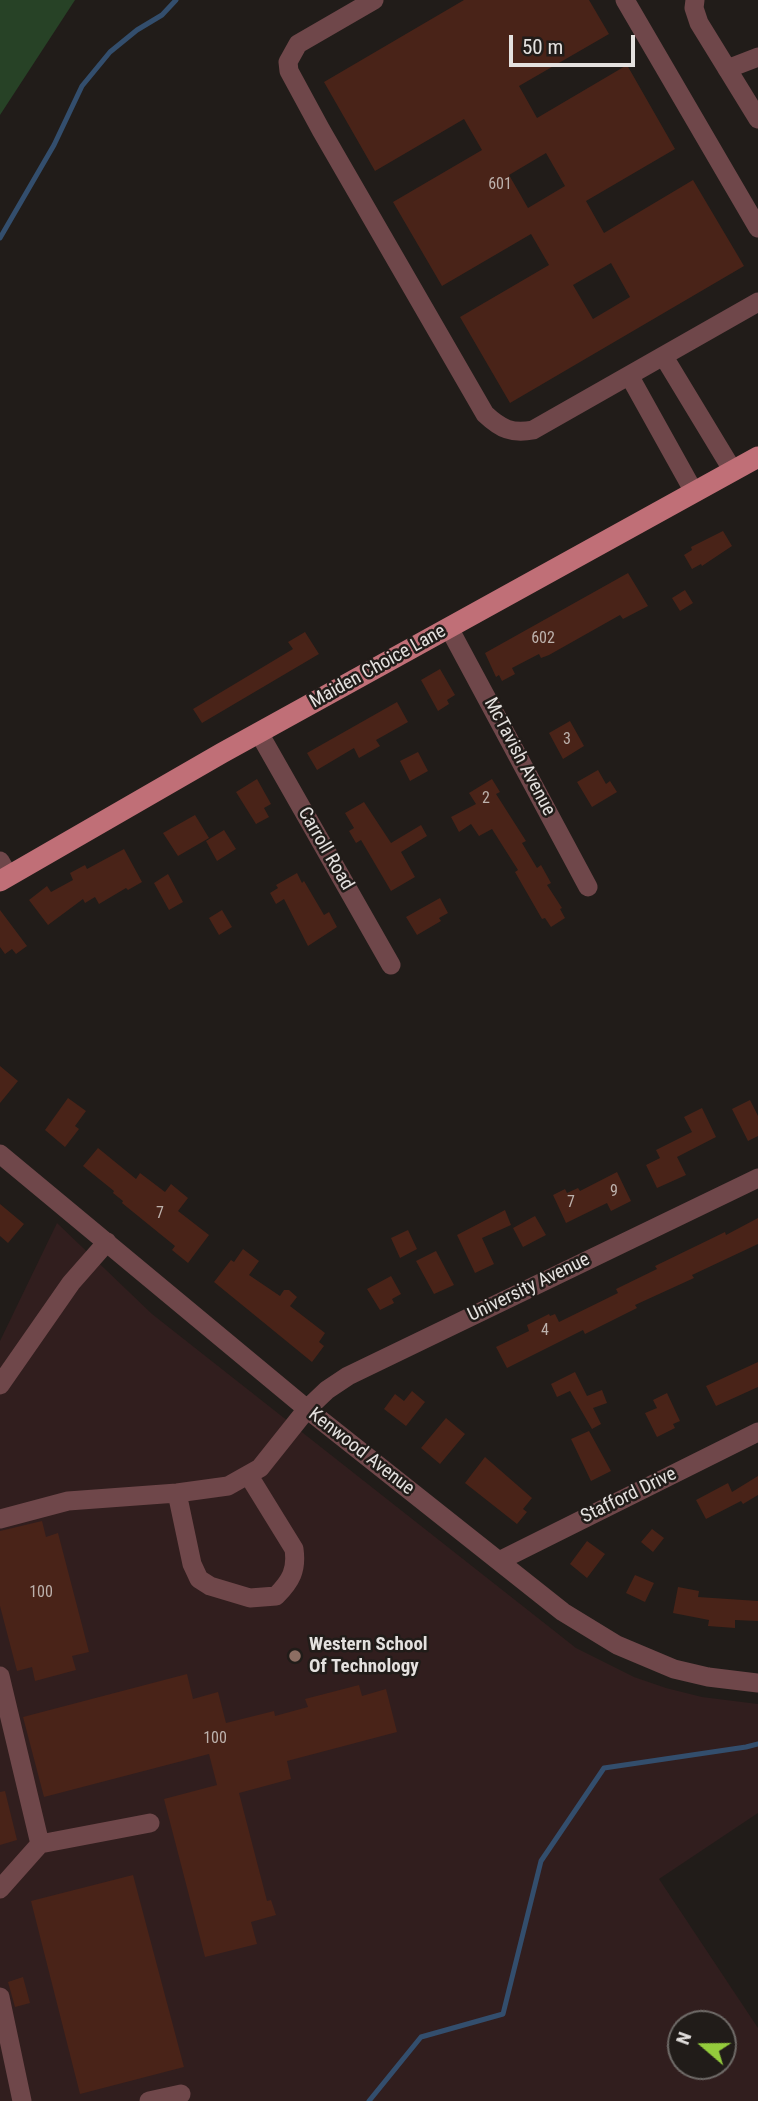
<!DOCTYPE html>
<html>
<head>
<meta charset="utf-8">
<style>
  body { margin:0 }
  #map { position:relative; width:758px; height:2101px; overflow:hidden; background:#211c19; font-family:"Roboto Condensed",sans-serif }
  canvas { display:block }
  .north { position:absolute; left:667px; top:2010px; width:70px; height:70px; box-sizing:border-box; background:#211c19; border:2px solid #6f6b68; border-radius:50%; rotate:290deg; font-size:19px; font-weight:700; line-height:28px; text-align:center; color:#e4e1df }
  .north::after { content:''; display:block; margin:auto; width:24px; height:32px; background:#94cc3c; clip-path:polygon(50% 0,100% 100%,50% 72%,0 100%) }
  .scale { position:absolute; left:509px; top:35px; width:126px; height:32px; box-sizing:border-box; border:4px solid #e4e1df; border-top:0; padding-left:9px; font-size:21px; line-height:24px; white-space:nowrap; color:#e4e1df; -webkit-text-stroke:5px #211c19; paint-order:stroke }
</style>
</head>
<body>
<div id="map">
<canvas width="758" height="2101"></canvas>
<div class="north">N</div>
<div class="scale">50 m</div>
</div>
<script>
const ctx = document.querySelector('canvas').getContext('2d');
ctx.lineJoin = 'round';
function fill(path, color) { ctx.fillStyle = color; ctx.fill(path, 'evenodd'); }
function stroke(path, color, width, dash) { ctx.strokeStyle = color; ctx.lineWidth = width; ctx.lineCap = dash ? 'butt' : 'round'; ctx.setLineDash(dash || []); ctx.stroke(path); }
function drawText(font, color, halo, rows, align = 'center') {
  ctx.font = font + ' "Roboto Condensed",sans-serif'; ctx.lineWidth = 5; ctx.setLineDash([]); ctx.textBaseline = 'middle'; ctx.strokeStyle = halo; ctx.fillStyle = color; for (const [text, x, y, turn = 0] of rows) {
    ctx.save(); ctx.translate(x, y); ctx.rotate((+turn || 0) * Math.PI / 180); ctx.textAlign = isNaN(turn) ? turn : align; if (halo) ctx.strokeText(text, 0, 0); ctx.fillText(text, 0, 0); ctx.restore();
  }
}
const education = new Path2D(`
  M57 1223 152 1314 576 1648 634 1677 666 1688 702 1697 758 1704V1813L659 1879 758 2028V2101H0V1341ZM681 2024H723V2066H681Z`);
const green = new Path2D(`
  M0 0H75L0 115Z`);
const stream = new Path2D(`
  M0 238 54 145 82 86 110 52 137 30 162 15 176 0
  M369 2101 421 2037 503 2014 541 1861 604 1768 746 1747 758 1744`);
const building = new Path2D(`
  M464 0H589L609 34 519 86 537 118 627 65 675 149 586 201 604 233 693 180 744 266 510 403 460 317 549 265 531 234 442 286 393 202 482 150 464 119 375 171 324 82ZM546 153 565 186 528 208 509 175ZM611 263 630 297 593 319 573 285Z
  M723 531 732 546 702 566 701 564 692 569 684 555 692 550 691 547Z
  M628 573 648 606 623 619 620 615 549 655 541 658 539 654 537 655 512 668 515 674 502 681 499 675 496 677 485 653Z
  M685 590 693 603 680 611 672 598Z
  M305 632 319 654 202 723 193 709 293 649 288 642Z
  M440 669 455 695 447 700 449 704 438 711 421 680Z
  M397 702 408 722 376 740 380 746 359 758 354 748 317 770 307 753Z
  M570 721 584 746 563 759 549 733Z
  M418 752 428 771 410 781 400 761Z
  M598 770 606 784 610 781 617 792 592 807 577 782Z
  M257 779 271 804 264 808 269 817 256 824 236 792Z
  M492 779 500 792 496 794 526 841 522 843 537 868 541 865 551 883 547 885 562 908 560 909 565 918 551 927 545 918 542 919 515 872 518 870 492 829 479 836 471 824 459 832 451 817 476 804 469 793Z
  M364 802 391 843 421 825 427 836 401 852 415 877 391 891 361 840 356 843 349 831 354 828 345 813Z
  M195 815 209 838 178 856 163 833Z
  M224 830 236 849 217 861 206 841Z
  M124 849 142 882 128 890 126 888 99 904 95 897 85 903 83 899 48 925 29 900 47 886 51 892 73 880 70 873 85 865 87 869Z
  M297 873 302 883 304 881 324 915 329 912 337 927 308 946 284 899 276 904 270 893 278 888 276 885Z
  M168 874 183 902 169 910 154 883Z
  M440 898 448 913 439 918 441 921 417 935 406 917Z
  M0 910 27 946 16 954 12 949 5 954 0 947Z
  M222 910 232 927 219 935 209 918Z
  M0 1066 18 1081 0 1103Z
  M68 1098 86 1111 75 1126 79 1129 65 1147 45 1130Z
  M750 1100 758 1116V1136L748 1141 732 1109Z
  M702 1108 716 1137 677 1157 686 1175 657 1188 646 1165 660 1158 656 1150 692 1132 684 1117Z
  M98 1148 136 1179 140 1173 165 1192 171 1184 188 1198 178 1211 209 1235 188 1263 172 1250 175 1246 122 1203 123 1201 113 1193 114 1191 83 1166Z
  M617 1172 631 1201 611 1211 607 1203 566 1223 553 1195 565 1189 567 1193 578 1188 580 1191Z
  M0 1204 24 1224 8 1243 0 1236Z
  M505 1210 511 1225 482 1238 494 1264 475 1273 457 1235Z
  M535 1216 546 1235 523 1247 513 1228Z
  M758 1218V1244L692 1275 694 1278 635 1305 637 1308 585 1334 583 1330 507 1368 496 1347 529 1331 527 1325 549 1314 550 1316 555 1314 559 1322 618 1293 616 1289 657 1269 655 1266 725 1232 726 1235Z
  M408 1230 417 1249 400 1258 391 1238Z
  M243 1249 259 1261 249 1275 280 1296 284 1290H289L297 1297 290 1306 325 1333 319 1342 324 1346 312 1362 214 1282 231 1260 234 1262Z
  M436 1251 454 1285 434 1294 416 1261Z
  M391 1276 401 1294 392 1299 394 1303 380 1310 367 1289Z
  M758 1362V1387L716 1406 706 1386Z
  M575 1372 587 1396 602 1390 607 1403 593 1408 601 1424 592 1429 570 1391 557 1397 551 1384Z
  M412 1391 425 1402 406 1426 384 1409 395 1394 404 1401Z
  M667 1393 680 1421 673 1424 675 1428 657 1437 645 1413 657 1408 653 1400Z
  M446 1418 465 1434 440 1464 421 1448Z
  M589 1431 611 1471 591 1481 571 1439Z
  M485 1457 532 1498 523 1509 527 1512 517 1524 465 1483Z
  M758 1476V1495L743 1504 741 1501 706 1519 696 1500 728 1483 732 1492Z
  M42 1521 46 1537 58 1533 89 1652 72 1656 76 1670 35 1681 32 1667 17 1671 0 1606V1531Z
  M652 1529 664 1538 653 1552 641 1542Z
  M587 1541 605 1554 587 1578 570 1564Z
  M635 1575 654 1583 645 1602 626 1593Z
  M678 1587 699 1591 698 1597 758 1601V1621L735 1620V1628L708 1626 709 1620 673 1613Z
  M187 1674 193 1699 218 1692 226 1723 274 1711 275 1716 308 1707 305 1699 359 1685 362 1696 386 1689 397 1732 287 1761 291 1779 239 1793 267 1901 271 1900 276 1915 251 1922 257 1944 205 1957 164 1799 217 1785 209 1754 44 1797 23 1717Z
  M5 1791 17 1840 0 1845V1792Z
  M133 1875 184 2067 80 2094 31 1901Z
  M23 1977 30 2003 15 2007 8 1982Z`);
const minor = new Path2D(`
  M374 0 298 44 288 62 289 71 321 130 485 414C501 429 512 434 533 430L758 302
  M625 0 758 228
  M695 0 694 8 699 23 758 119
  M727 69 758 57
  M664 357 733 471
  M630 377 694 492
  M449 628 588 887
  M259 733 391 965
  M0 861 8 875
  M0 1154 307 1409 563 1612 617 1645 674 1669 708 1677 758 1683
  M0 1385 71 1283 107 1242
  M177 1493 192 1564 199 1579 210 1586 250 1598 276 1596C291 1581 297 1570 294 1549L249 1476
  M0 1519 68 1501 177 1493 228 1486 260 1468 307 1409 327 1390 348 1376 758 1178
  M499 1561 758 1432
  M0 1676 40 1844 0 1889
  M40 1844 150 1823
  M0 1997 22 2101
  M149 2101 181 2094`);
const major = new Path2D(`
  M0 881 222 753 758 457`);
const markers = [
  [295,1656,7,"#8d6e63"]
];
const numberNames = [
  ["601",500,185],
  ["602",543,639],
  ["3",567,740],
  ["2",486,799],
  ["9",614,1192],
  ["7",571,1203],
  ["7",160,1214],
  ["4",545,1331],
  ["100",41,1593],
  ["100",215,1739]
];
const streetNames = [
  ["Maiden Choice Lane",378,667,-29],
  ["McTavish Avenue",519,757,62],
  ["Carroll Road",325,849,60],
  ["University Avenue",529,1288,-26],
  ["Kenwood Avenue",361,1452,38],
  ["Stafford Drive",629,1496,-26]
];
const poiNames = [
  ["Western School",309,1645],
  ["Of Technology",309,1667]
];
fill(education, '#311e1e');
fill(green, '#274226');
stroke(stream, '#334e6d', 5);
fill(building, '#492318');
stroke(minor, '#6f474a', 19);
stroke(major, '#c06f77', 21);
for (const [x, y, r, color] of markers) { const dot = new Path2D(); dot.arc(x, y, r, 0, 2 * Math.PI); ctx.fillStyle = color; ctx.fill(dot); stroke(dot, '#211c19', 2.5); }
drawText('16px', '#bdb2ad', null, numberNames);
drawText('19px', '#e4e1df', '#211c19', streetNames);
drawText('bold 19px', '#e4e1df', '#211c19', poiNames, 'left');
</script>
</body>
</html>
